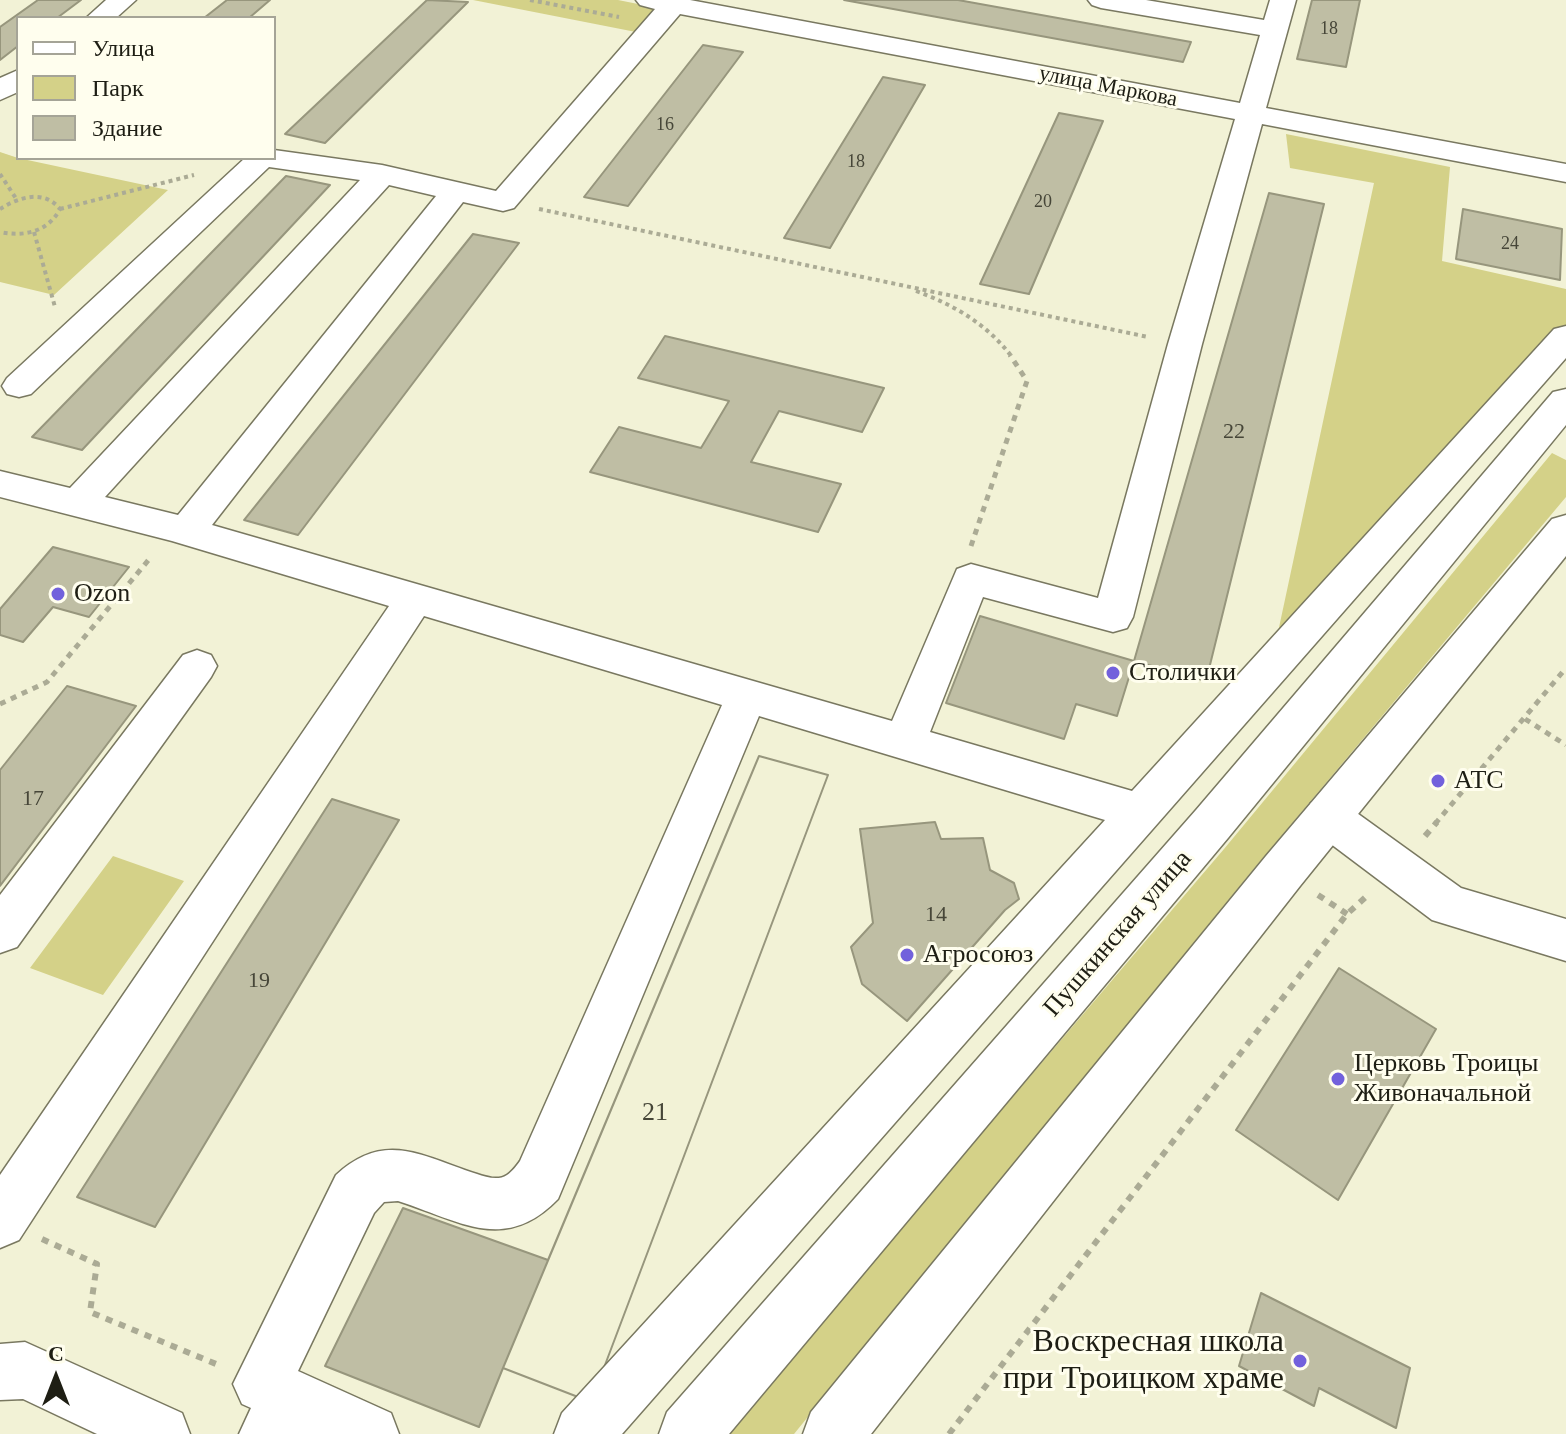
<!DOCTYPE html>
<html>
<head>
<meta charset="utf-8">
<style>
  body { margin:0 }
  #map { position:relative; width:1566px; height:1434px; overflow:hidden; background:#f2f2d6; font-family:Georgia,serif }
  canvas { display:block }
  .legend { position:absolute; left:16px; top:16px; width:260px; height:144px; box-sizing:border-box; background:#fffeee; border:2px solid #a5a497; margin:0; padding:10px 14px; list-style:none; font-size:24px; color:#1e1e14 }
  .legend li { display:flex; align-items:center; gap:16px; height:40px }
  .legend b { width:40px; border:2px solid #a5a497 }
  .north { position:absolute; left:16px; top:1338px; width:80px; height:80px; -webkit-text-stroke:6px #fffeee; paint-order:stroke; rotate:0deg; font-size:22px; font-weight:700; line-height:32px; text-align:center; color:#1e1e14 }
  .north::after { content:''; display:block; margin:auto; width:28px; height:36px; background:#1e1e14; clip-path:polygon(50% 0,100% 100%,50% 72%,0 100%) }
</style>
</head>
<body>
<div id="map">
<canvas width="1566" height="1434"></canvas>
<ul class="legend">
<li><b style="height:10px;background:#fff"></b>Улица</li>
<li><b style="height:22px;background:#d4d188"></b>Парк</li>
<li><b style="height:22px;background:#bfbea4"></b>Здание</li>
</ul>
<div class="north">С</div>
</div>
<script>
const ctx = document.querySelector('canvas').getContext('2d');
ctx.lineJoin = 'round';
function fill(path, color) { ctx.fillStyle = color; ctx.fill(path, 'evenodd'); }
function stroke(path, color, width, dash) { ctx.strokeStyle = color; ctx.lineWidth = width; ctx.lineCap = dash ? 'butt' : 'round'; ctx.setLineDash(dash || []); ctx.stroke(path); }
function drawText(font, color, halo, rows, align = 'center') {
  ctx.font = font + ' Georgia,serif'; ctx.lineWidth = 6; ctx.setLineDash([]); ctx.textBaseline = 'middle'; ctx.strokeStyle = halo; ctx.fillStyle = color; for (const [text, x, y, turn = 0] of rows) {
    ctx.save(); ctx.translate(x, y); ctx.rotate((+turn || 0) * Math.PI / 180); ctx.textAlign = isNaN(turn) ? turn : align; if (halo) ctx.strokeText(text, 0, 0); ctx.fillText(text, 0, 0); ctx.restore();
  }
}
const green = new Path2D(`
  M473 0H618L663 9 641 33Z
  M1286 134 1450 167 1442 261 1566 289V359L1268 679 1374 183 1290 168Z
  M0 152 18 158 168 190 54 295 0 282Z
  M1552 453 1566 460V497L1252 871 794 1434H725L1224 849Z
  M113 856 184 881 103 995 30 968Z`);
const building = new Path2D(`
  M38 0H81L57 18H18V46L0 60V27Z
  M227 0H270L249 18H204Z
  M427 0 468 2 325 143 285 134Z
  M844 0H958L1191 42 1183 62Z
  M1312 0H1360L1346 67 1297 59Z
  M703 45 743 52 628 206 584 197Z
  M883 77 925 85 830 248 784 238Z
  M1059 113 1103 121 1029 294 980 284Z
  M286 176 330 185 82 450 32 437Z
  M1269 193 1324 204 1206 681 1134 661Z
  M1463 209 1562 229 1560 280 1456 259Z
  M473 234 519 243 298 535 244 520Z
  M665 336 884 388 862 432 779 411 751 462 841 484 818 532 590 472 619 427 701 448 729 401 638 378Z
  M53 547 129 567 89 617 53 607 23 642 0 635V609Z
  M980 616 1134 661 1117 716 1076 704 1064 739 946 703Z
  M67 686 136 706 0 886V770Z
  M759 756 828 775 591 1402 503 1368 479 1427 325 1366 403 1208 548 1260Z
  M759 756 828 775 591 1402 503 1368Z
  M332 799 399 820 155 1227 77 1197Z
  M935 822 941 839 983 838 990 870 1014 883 1019 899 1005 910 907 1021 862 984 851 947 873 923 860 829Z
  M1339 968 1436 1029 1338 1200 1236 1130Z
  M1261 1293 1410 1368 1396 1428 1319 1388 1314 1406 1239 1366Z`);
const pathFar2 = new Path2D(`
  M530 0 619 17
  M0 174 17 200
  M0 209C19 197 44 189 60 209 48 232 24 237 0 232
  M60 209 194 175
  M539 209 1148 337
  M34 232 55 307
  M916 291C954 305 987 324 1012 357`);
const pathFar1 = new Path2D(`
  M971 546 1027 381 1010 355
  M0 704 47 682 151 557
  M1525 719 1566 745
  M1435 824 1566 668`);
const path = new Path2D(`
  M1425 836 1437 822
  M1318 895 1347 914
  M42 1239 97 1264 90 1312 221 1366
  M949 1434 1347 914 1368 895`);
const minor = new Path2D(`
  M106 0H136L116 18H86Z
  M636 0H690L1240 103 1260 35 1101 8 1092 5 1088 0H1146L1264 20 1270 0H1296L1266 108 1566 164V182L1262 124 1202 344 1133 617 1127 628 1113 632 983 597 930 732 1132 791 1554 329 1566 326V358L622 1434H554L562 1413 1105 820 759 716 558 1199C505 1254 460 1221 398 1201L384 1202 374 1213 298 1371 391 1413 399 1434H239L251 1408 242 1404 233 1384 336 1175C385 1130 421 1156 477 1174 486 1177 498 1181 507 1175 512 1172 517 1165 520 1161L722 705 424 616 19 1240 0 1248V1175L389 606 172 541 0 497V471L70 488 360 180 269 167 31 394 19 397 7 394 2 386 7 378 245 158H274V150L382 165 496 191 655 9 640 5ZM680 14 1235 119 1168 344 1098 598 971 564 957 569 892 721 212 525 463 202 503 211 514 208ZM389 185 436 196 178 515 105 497Z
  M18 70V92L0 100V78Z
  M197 650 211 655 217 666 211 677 17 947 0 953V895L183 655Z
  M1327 797 1343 803 1461 888 1566 919V961L1432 920 1311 829 1305 816 1311 803Z
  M25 1342 182 1413 190 1434H97L23 1399 0 1400V1344Z`);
const major = new Path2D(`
  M1566 389V425L1228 838 729 1434H659L667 1412 1196 810 1553 392Z
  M1566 515V556L1300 886 871 1434H803L811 1412 1266 856 1552 519Z`);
const markers = [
  [58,594,8,"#7261dc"],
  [1113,673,8,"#7261dc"],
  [1438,781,8,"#7261dc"],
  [907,955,8,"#7261dc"],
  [1338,1079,8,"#7261dc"],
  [1300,1361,8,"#7261dc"]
];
const farNumbernames = [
  ["18",1329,29],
  ["16",665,125],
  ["18",856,162],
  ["20",1043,202],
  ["24",1510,244]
];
const farStreetnames = [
  ["улица Маркова",1108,87,11]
];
const numberNames = [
  ["22",1234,432],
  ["17",33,799],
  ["14",936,915],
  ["19",259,981]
];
const poiNames = [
  ["Ozon",74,594],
  ["Столички",1129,673],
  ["АТС",1454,781],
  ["Агросоюз",923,955],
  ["Церковь Троицы",1354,1064],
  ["Живоначальной",1354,1094]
];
const streetNames = [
  ["Пушкинская улица",1118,934,-49]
];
const nearNumbernames = [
  ["21",655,1113]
];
const nearPoinames = [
  ["Воскресная школа",1284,1343],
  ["при Троицком храме",1284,1380]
];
fill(green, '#d4d188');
fill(building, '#bfbea4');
stroke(building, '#97967d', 2);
stroke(minor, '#797860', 3);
stroke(major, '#797860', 3);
stroke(pathFar2, '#abab95', 4, [4, 4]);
stroke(pathFar1, '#abab95', 5, [6, 6]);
stroke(path, '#abab95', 6, [7, 7]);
fill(minor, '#fff');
fill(major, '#fff');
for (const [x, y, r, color] of markers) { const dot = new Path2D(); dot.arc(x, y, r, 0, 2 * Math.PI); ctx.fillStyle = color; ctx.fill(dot); stroke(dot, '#fffeee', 3); }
drawText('18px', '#464638', null, farNumbernames);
drawText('22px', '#1e1e14', '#fffeee', farStreetnames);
drawText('22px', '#464638', null, numberNames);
drawText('26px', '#1e1e14', '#fffeee', poiNames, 'left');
drawText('26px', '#1e1e14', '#fffeee', streetNames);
drawText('26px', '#464638', null, nearNumbernames);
drawText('32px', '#1e1e14', '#fffeee', nearPoinames, 'right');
</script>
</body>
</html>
